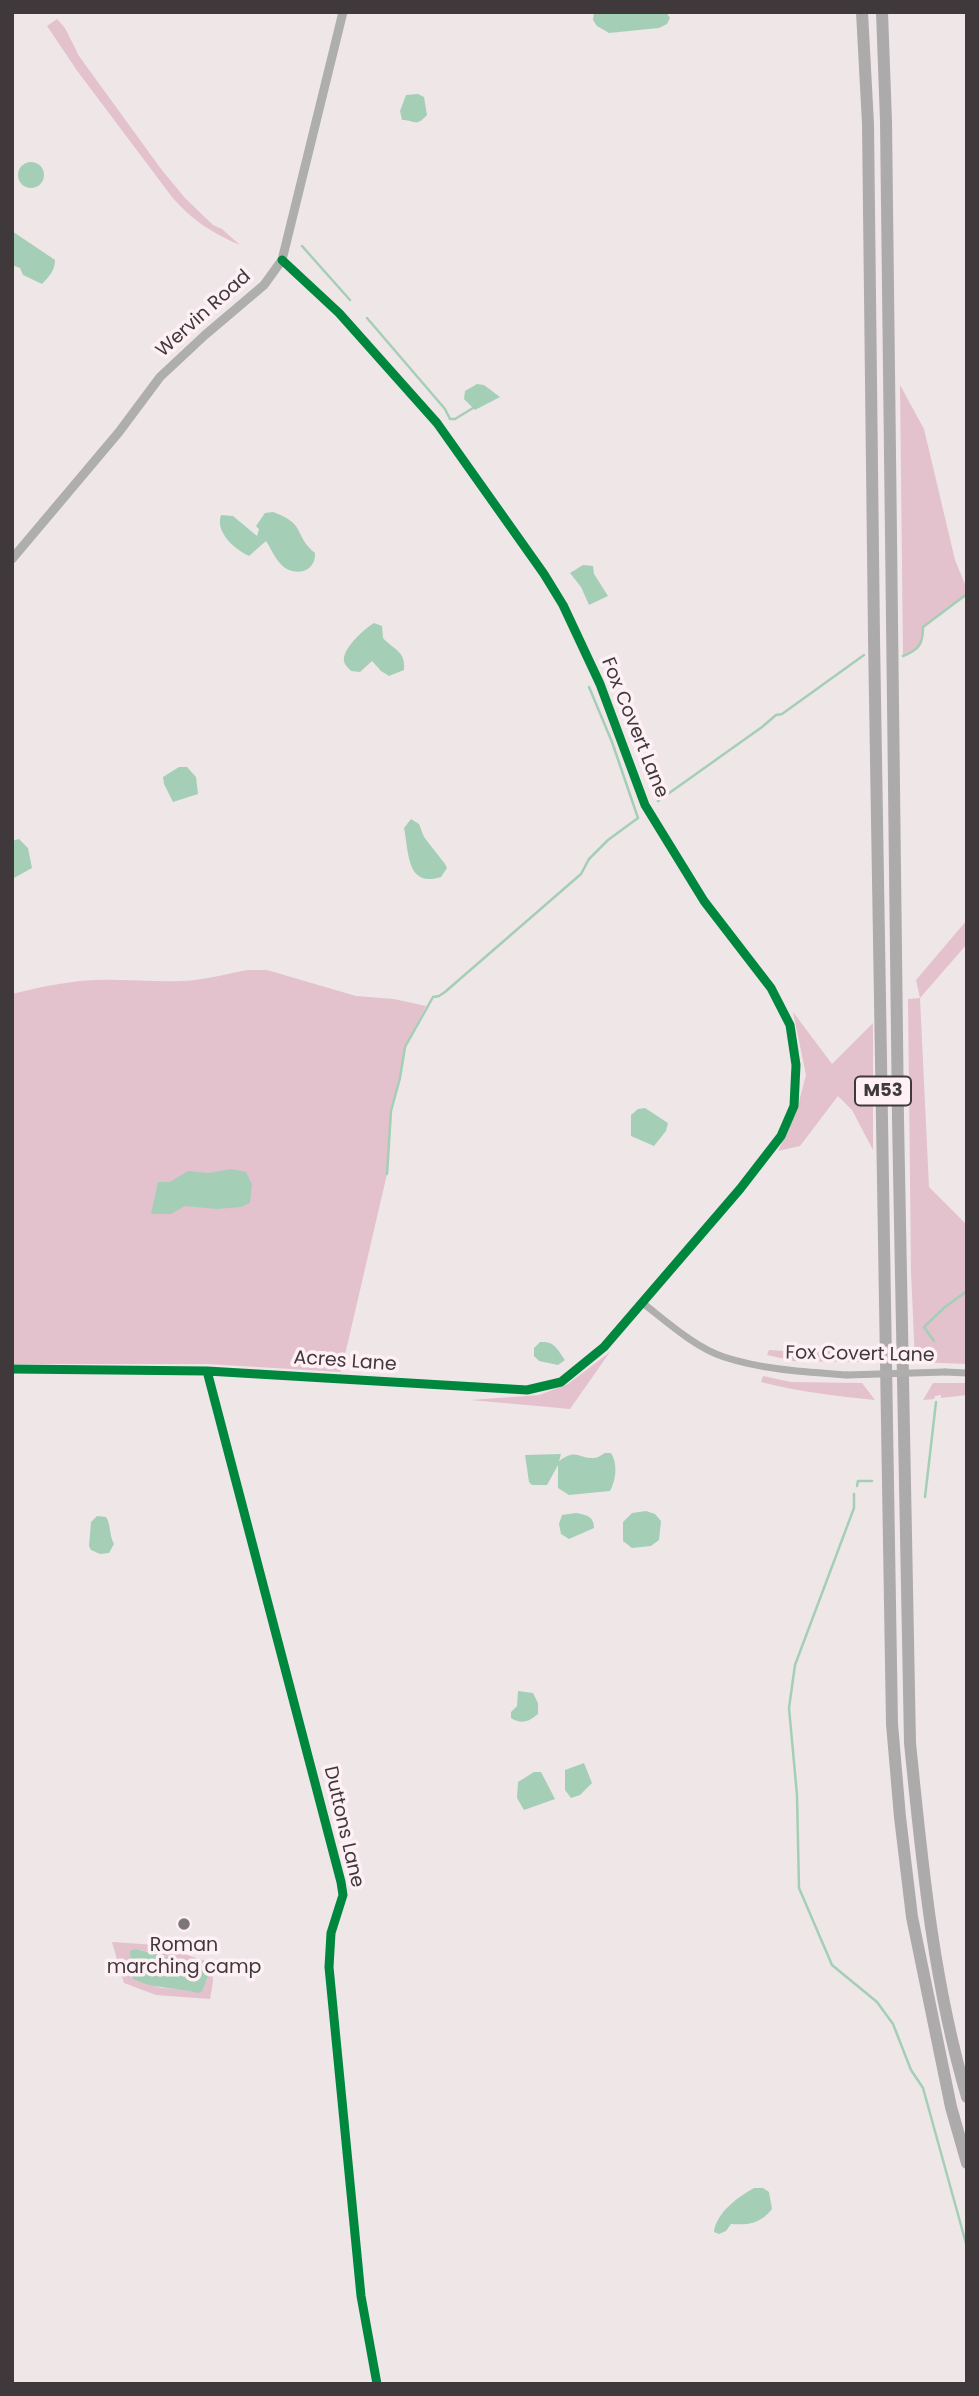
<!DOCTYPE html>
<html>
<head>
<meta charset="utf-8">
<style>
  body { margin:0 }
  #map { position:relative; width:979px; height:2396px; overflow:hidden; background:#efe6e8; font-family:Poppins,sans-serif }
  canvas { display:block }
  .frame { position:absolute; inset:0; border:14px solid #40393b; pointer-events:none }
</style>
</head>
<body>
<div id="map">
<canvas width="979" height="2396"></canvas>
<div class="frame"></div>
</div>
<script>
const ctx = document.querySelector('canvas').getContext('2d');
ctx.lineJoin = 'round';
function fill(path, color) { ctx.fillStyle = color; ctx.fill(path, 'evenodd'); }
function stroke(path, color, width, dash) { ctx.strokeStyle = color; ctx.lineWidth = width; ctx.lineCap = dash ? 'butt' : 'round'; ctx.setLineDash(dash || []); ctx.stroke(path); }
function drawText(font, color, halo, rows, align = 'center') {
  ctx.font = font + ' Poppins,sans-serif'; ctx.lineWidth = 7; ctx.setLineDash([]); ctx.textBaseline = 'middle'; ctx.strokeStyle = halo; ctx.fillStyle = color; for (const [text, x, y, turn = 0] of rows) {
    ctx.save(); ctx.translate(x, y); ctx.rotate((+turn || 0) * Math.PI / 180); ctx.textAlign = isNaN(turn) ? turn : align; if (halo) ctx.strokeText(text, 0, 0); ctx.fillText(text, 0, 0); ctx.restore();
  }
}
const green = new Path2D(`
  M57 19 65 28 79 56 161 169 185 198 213 225 222 229 240 245C212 233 192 220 172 197L78 72 47 26Z
  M900 385 924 429 955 560 967 589V594L924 627C923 644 919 650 903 656Z
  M967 920V944L920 998 929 1187 967 1225V1364L915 1362 911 1271 908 999 920 998 916 980Z
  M248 970H267L356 996 394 999 426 1006 405 1047 400 1078 391 1111 387 1174 341 1372 207 1364H12V994C47 985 83 978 119 980 145 980 169 983 195 980 212 978 230 973 248 970Z
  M793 1012 832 1064 873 1023V1150L852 1110 838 1096 800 1146 778 1151 796 1113 806 1075Z
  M869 1347 861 1362 794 1361 767 1355 769 1350 803 1352Z
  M610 1352 570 1409 471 1400 539 1395 568 1384Z
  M763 1376 791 1382 862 1383 875 1400C837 1396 799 1392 761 1382Z
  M933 1383H967V1395L941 1398V1395L935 1396 934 1399 923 1400Z
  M112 1942 156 1945 212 1963 213 1982 210 1999 156 1995 124 1983ZM136 1949 167 1957C170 1957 198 1964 201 1966 204 1968 206 1971 209 1974L206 1981 191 1991 184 1989 161 1988 132 1978 130 1963Z`);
const water = new Path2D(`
  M594 12H666L670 18 667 24 659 28 609 33 597 26 593 20Z
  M418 94 424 97 427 115C415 128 416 120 402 120L400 111 406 95Z
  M18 175a13 13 0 1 1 26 0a13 13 0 1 1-26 0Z
  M12 231 55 260C55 270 49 277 42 284L23 275 20 268 12 265Z
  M477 384 484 385 500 397 475 410 464 399 465 391Z
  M273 512C307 524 293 535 315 553 316 569 301 576 287 569 277 564 272 550 266 541L249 556C234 549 215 532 221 515L233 516 257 536 259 529 256 526 265 513Z
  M583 565 593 566 594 574 608 596 589 605 581 587 570 573Z
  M374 623 382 626 383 638C394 650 406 651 404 670L389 676 381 671 372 661 360 672 351 671C349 669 344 664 344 661 342 649 364 629 374 623Z
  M179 767H187L196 777 198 794 173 802 164 784 163 777Z
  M411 819 419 824 424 837 445 864 447 868 441 877C406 888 409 852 404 828Z
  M19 839 28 848 32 868 12 879V841Z
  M645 1108 668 1123 666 1131 654 1146 631 1136V1115L638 1109Z
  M231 1169 246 1172 252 1184 250 1203 241 1207 217 1209 185 1206 171 1214H151L158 1182H170L188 1171 208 1173Z
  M540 1342C555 1341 557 1349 565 1360L558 1365 539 1361 534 1356V1348Z
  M605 1453H611C618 1464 616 1480 610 1491L569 1495 558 1488V1465L547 1485H532L529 1482 525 1455 561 1454 559 1461C578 1448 577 1459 594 1458 598 1458 601 1455 605 1453Z
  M646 1511 655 1514 661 1521 659 1540 651 1546 632 1548 623 1541V1522L632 1513Z
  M576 1513C586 1515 594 1516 594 1528L569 1539 561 1534 559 1524 562 1515Z
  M97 1516 106 1517C111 1524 109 1535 114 1544L109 1553 100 1554 91 1550 89 1546 91 1522Z
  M518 1691 533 1693 538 1703V1714C530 1721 522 1725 511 1718V1712L517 1706Z
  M584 1763 592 1783 580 1795 571 1798 565 1790V1770Z
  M534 1772H541L555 1799 524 1810 517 1798 518 1782Z
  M136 1949 167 1957C175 1956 199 1965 208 1968L209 1974 202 1991 198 1993C177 1987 150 1989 132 1978L130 1951Z
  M754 2188H763L769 2192 772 2209C760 2224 749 2225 731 2224L726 2231 719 2234 714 2232C716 2213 738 2197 754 2188Z`);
const stream = new Path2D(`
  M302 246 350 300
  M367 318 445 409 450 419H455L473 408
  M903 656C919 650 923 644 923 627L967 594
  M658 801 762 727 776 715 782 714 864 655
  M387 1174 391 1111 400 1078 405 1047 433 997 439 996 445 992 581 874 589 859 608 840 638 818 612 742 589 687
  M934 1341 924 1327 945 1307 967 1291
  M857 1486 858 1481H872
  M854 1494V1508L795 1665 789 1708 797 1795 799 1888 832 1965 877 2002 893 2024 911 2070 923 2088 967 2247
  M925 1497 936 1402`);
const minor = new Path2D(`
  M644 1304C667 1322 696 1348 724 1357 764 1370 806 1372 847 1375
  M12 1369 207 1371 527 1390 561 1382 604 1347 740 1189 781 1136 794 1106 796 1065 790 1025 771 988 704 901 645 805 600 684 563 605 544 574 437 423 339 313 282 260
  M207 1371 341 1882 343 1895 331 1933 329 1967 361 2296 377 2384
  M945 1372 967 1373`);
const tertiary = new Path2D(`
  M12 559 119 432 160 377 205 335 264 285 282 260 343 12`);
const motorway = new Path2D(`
  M862 12 868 124 874 638 892 1724 900 1817 912 1917 951 2107 967 2163
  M882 12 886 121 898 1119 910 1743C922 1862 933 1982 967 2097`);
const minorBridge = new Path2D(`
  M847 1375 945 1372`);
const cycleway = new Path2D(`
  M12 1369 207 1371 527 1390 561 1382 604 1347 740 1189 781 1136 794 1106 796 1065 790 1025 771 988 704 901 645 805 600 684 563 605 544 574 437 423 339 313 282 260
  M207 1371 341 1882 343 1895 331 1933 329 1967 361 2296 377 2384`);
const markers = [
  [184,1924,7,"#7d7678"]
];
const shields = [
  [883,1091,56]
];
const shieldNames = [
  ["M53",883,1091]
];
const streetNames = [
  ["Wervin Road",204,314,-42],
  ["Fox Covert Lane",634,728,68],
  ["Fox Covert Lane",860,1355,1],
  ["Acres Lane",345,1362,4],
  ["Duttons Lane",343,1827,77]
];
const poiNames = [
  ["Roman",184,1946],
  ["marching camp",184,1968]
];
fill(green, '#e3c2cd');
fill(water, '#a4cfb6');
stroke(stream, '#a4cfb6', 2.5);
stroke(minor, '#aeaead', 7);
stroke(tertiary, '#aeaead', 9);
stroke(motorway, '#adaaab', 12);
stroke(minorBridge, '#aeaead', 7);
stroke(cycleway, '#00873e', 9);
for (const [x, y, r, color] of markers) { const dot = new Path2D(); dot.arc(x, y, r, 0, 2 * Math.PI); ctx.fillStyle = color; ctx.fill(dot); stroke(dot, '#fef0f4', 2.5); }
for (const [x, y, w] of shields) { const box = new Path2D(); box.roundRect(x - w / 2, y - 14.5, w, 29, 5); ctx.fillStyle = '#fef0f4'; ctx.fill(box); stroke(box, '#40393b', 2); }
drawText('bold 18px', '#40393b', null, shieldNames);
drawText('19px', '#40393b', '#fef0f4', streetNames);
drawText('19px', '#40393b', '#fef0f4', poiNames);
</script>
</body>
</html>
